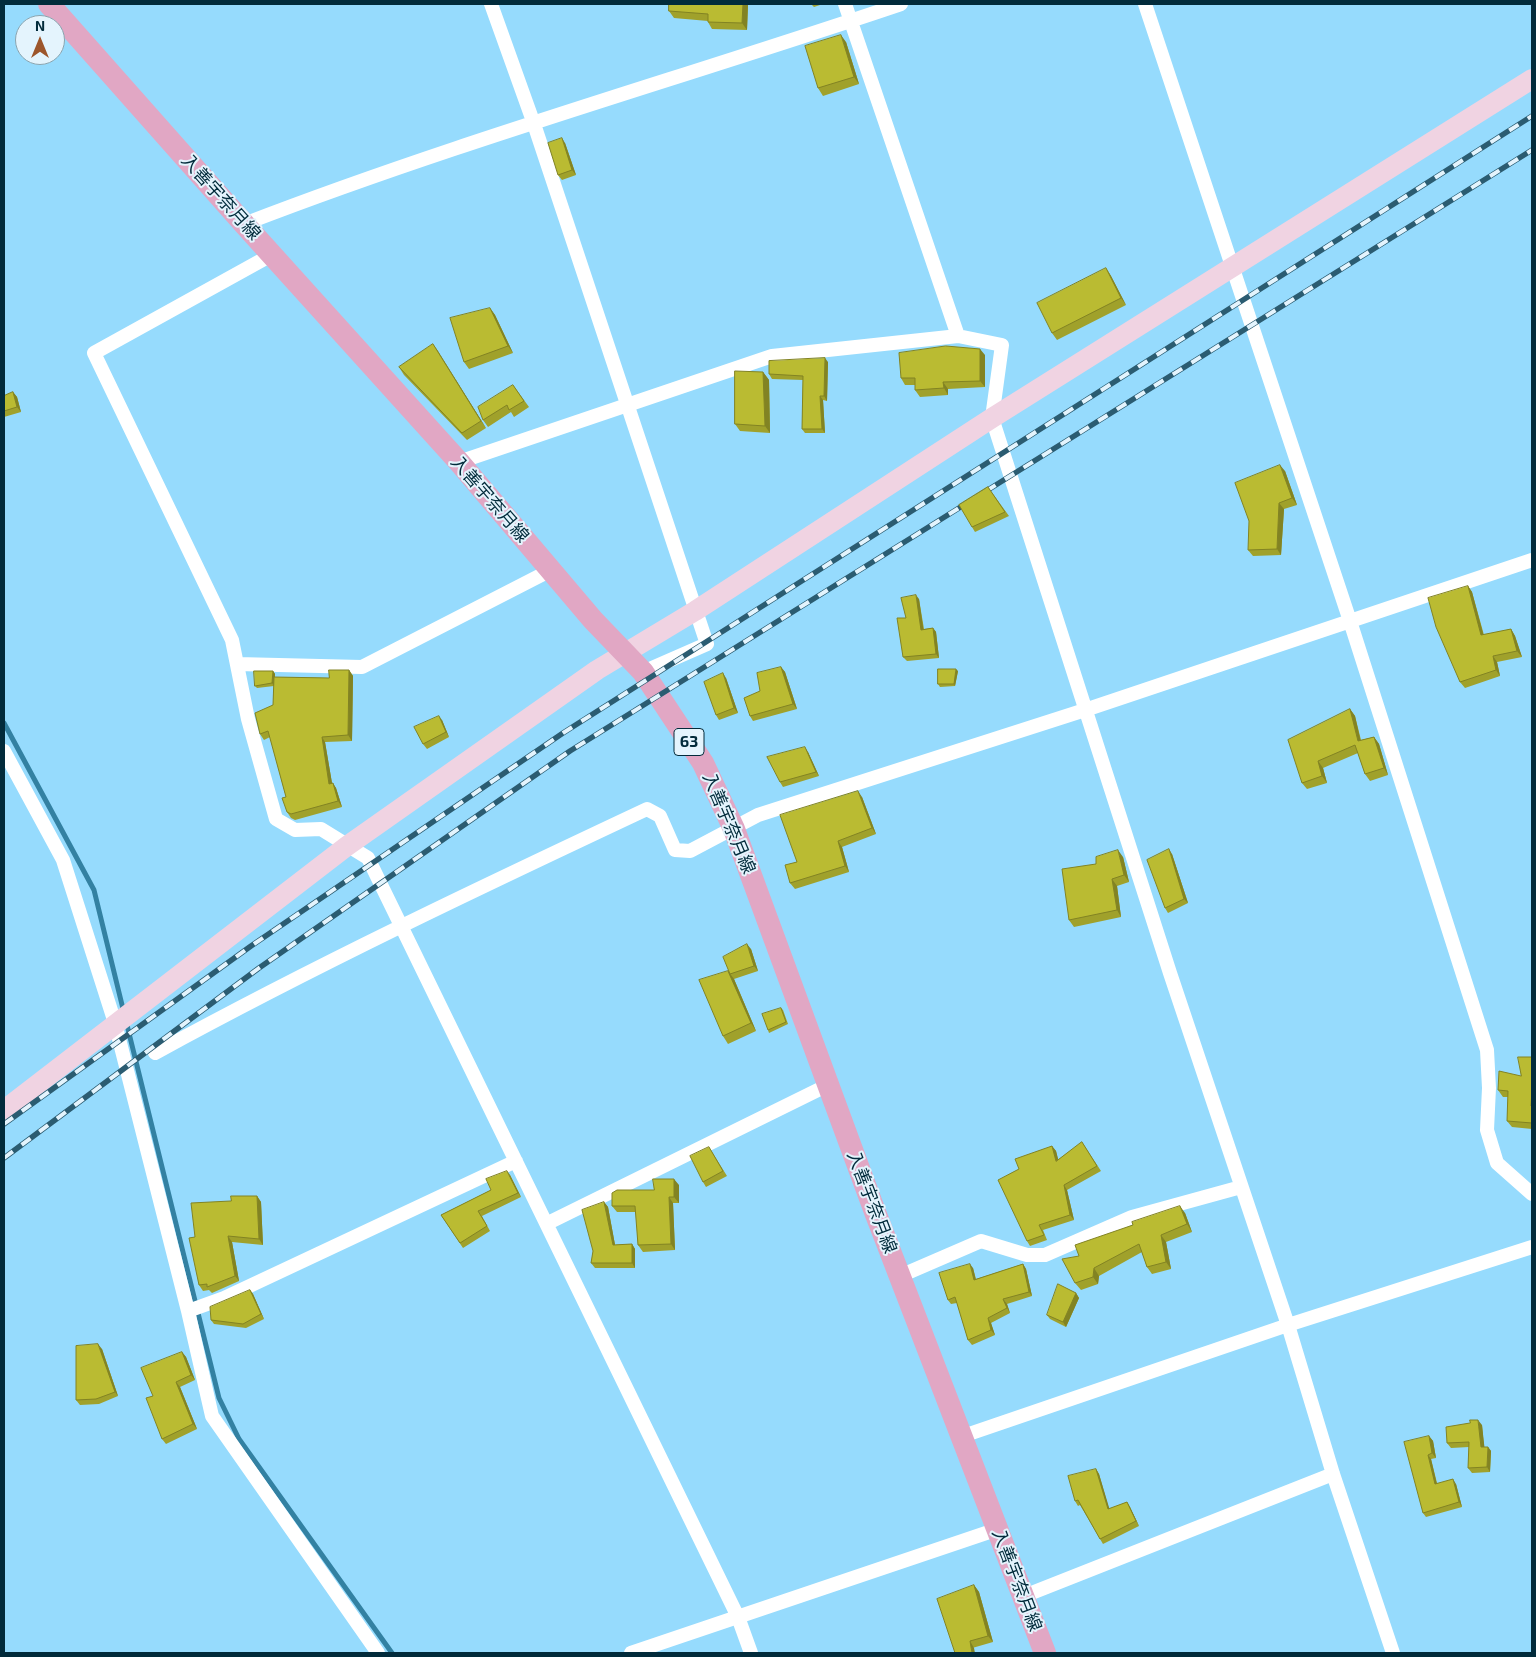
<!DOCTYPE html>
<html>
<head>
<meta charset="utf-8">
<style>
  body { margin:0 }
  #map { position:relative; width:1536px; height:1657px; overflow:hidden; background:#96dbfd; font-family:"Exo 2",sans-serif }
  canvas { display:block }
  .frame { position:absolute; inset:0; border:5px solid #022b3b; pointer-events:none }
  .north { position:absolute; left:15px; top:15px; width:50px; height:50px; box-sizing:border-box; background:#e4f4fd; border:1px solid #8aa4af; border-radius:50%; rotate:0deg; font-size:14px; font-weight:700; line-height:20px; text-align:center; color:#022b3b }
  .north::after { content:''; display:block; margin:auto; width:18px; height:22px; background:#9c562c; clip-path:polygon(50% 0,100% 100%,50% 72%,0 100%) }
</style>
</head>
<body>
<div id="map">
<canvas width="1536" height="1657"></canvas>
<div class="frame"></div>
<div class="north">N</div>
</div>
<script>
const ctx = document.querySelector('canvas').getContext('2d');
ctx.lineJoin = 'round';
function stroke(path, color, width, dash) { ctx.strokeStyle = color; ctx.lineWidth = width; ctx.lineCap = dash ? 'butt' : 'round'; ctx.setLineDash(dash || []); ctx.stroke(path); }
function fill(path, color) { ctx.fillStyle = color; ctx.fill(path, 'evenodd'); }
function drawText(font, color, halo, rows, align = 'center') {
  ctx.font = font + ' "Exo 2","Noto Sans JP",sans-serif'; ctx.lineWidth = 4; ctx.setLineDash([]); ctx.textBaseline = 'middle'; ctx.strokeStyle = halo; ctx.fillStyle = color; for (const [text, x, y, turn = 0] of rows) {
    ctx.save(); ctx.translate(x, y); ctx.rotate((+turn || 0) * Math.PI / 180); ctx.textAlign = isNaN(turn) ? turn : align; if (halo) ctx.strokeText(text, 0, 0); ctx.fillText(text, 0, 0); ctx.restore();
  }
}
const stream = new Path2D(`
  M4 723 94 890 124 1013
  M126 1021 219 1398 239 1439 392 1653`);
const street = new Path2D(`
  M491 4 534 124 707 644 643 672
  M845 4 958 336 1002 345 992 418 1170 973 1288 1325 1333 1474 1393 1653
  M1145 4 1350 621 1487 1050 1489 1088 1487 1130 1497 1163 1532 1194
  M244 224C459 141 682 78 901 4
  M273 254 94 353 232 640 248 719 276 819 295 830 321 829 368 858 738 1617 751 1653
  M459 462 772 356 958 336
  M237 664 362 667 551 570
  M4 751 63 860 115 1023 188 1311 212 1416 378 1653
  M155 1053C316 965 481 887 647 809L660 816 675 850 690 851 758 815 1085 710 1532 560
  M548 1223 828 1085
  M900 1276 981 1241 1027 1255H1045L1132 1217 1241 1187
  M188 1311 224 1298 516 1161
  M963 1436 1288 1325 1532 1247
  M1024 1596 1333 1474
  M631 1653 998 1529`);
const secondary = new Path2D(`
  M4 1110 347 846 597 670 695 611 992 418 1532 79`);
const primary = new Path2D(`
  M49 4 244 224 459 462 593 620 643 672 703 763 734 829 875 1212 1045 1653`);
const rail = new Path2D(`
  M4 1124 251 946 563 733 1532 116
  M4 1158 259 968 570 751 1532 150`);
const wall = new Path2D(`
  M748 4 747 30 712 29 708 22V21L674 18 669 11Z
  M811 4H823L814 7Z
  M846 42 859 84 823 96 818 88Z
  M565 143 576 175 562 180 558 175Z
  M1106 268 1111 276 1126 305 1057 340 1052 333Z
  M490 308 495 315 513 353 469 369 464 362Z
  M433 344 486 428 467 440 404 375 399 367Z
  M985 355V387L948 389V395L920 397 915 390V385H905L901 378Z
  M828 362 827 401 823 400 825 433H805L802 429 803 380 772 379 769 374Z
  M763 372 769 380 770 433 740 431 735 424Z
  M513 385 529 407 514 417 511 412 488 427 483 420Z
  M13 392 17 397 21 412 4 417V396Z
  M1285 471 1297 505 1284 509 1281 555 1253 556 1248 550Z
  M988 487 1009 516 975 532 972 527Z
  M1468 586 1472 592 1484 635 1511 629 1515 636 1522 657 1497 662 1500 676 1465 688 1460 682Z
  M919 599 924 629 933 628 936 632 939 658 907 661 903 657 906 618Z
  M781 667 785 672 797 709 753 721 750 716 760 691Z
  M349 670 353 676 352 741 325 742 332 783 336 788 342 807 295 820 291 818 287 812 286 797 270 737 264 740 260 734 273 705 274 686 257 688 255 686 273 671 275 674V677L329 678Z
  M958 671 955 686 940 687 938 684Z
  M726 678 738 713 719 720 716 715Z
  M1350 709 1355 716 1361 740 1374 737 1379 744 1388 775 1370 781 1365 774 1358 753 1323 768 1327 783 1307 789 1302 783Z
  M442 720 449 737 427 749 423 744Z
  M808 752 819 776 783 787 780 782Z
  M862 797 876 834 842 847 849 872 795 889 790 883 797 862Z
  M1172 854 1188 903 1168 913 1165 908Z
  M1123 857 1129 882 1117 886 1121 917 1074 927 1069 920 1096 864Z
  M751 949 758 971 734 979 756 1031 728 1044 723 1036 728 971Z
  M781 1008 783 1010 788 1024 769 1033 768 1030Z
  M1532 1057V1129L1512 1127 1507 1121 1508 1097H1503L1498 1090 1521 1076Z
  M1082 1142 1101 1171 1067 1190 1074 1220 1043 1230 1047 1240 1030 1246 1027 1241 1019 1169 1052 1146 1056 1151 1058 1160Z
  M709 1147 727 1176 706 1187 703 1182Z
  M510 1175 521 1197 482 1216 490 1231 463 1248 441 1215 491 1190Z
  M679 1185V1203H673L675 1250 643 1252 638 1245 636 1212H617L612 1206Z
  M257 1196 261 1202 263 1245 232 1242 239 1281 212 1293 209 1290 203 1291 199 1285 195 1237 231 1201Z
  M604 1202 608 1207 615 1245 632 1244 635 1249V1268H595L591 1263Z
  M1185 1213 1192 1232 1166 1242 1171 1269 1152 1274 1147 1267 1142 1252 1099 1276 1098 1284 1081 1290 1075 1283 1079 1256Z
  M1023 1264 1026 1269 1032 1296 1007 1304 1010 1313 991 1323 995 1335 972 1345 968 1340 957 1303 951 1304 948 1300 973 1268 976 1279Z
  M250 1290 253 1294 264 1319 246 1328 214 1324 211 1320Z
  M1076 1293 1079 1298 1066 1327 1050 1319 1047 1315Z
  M102 1349 118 1396 99 1404 80 1405 76 1400Z
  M182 1352 186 1357 195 1380 180 1387 197 1429 166 1444 162 1439 153 1396Z
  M1482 1425 1484 1447H1488L1491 1451 1490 1472 1472 1473 1468 1468 1469 1447 1451 1448 1447 1443Z
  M1429 1436 1433 1441 1436 1458 1431 1459 1437 1483 1456 1484 1462 1507 1426 1517 1423 1513Z
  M1096 1469 1099 1474 1109 1509 1127 1502 1130 1507 1139 1526 1103 1544 1080 1505 1078 1506 1075 1501Z
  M974 1585 979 1592 993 1642 955 1653Z`);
const shadedWall = new Path2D(`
  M743 4H748L747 30 742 23Z
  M841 35 846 42 859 84 854 77Z
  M562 138 565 143 576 175 572 170Z
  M1106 268 1111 276 1126 305 1121 298Z
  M490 308 495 315 513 353 508 346Z
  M433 344 438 351 486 428 481 421Z
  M980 349 985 355V387L980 381Z
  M825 358 828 362 827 401 824 396Z
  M763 372 769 380 770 433 765 426Z
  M943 382 948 389V395L944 388Z
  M13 392 17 397 21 412 17 407Z
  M820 396 823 400 825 433 822 429Z
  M1280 465 1285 471 1297 505 1292 498Z
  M1279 503 1284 509 1281 555 1277 549Z
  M1468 586 1472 592 1485 641 1481 635Z
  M916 595 919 599 924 634 921 630Z
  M933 628 936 632 939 658 936 654Z
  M1511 629 1515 636 1522 657 1517 651Z
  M1493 656 1497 662 1500 676 1496 670Z
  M781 667 785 672 797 709 793 704Z
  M956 669 958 671 955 686 954 684Z
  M349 670 353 676 352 741 348 735Z
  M273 671 275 674 274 686 272 683Z
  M723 673 726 678 738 713 734 708Z
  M1350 709 1355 716 1362 747 1358 741Z
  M439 716 442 720 449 737 446 732Z
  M322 737 325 742 333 789 329 784Z
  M1374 737 1379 744 1388 775 1384 768Z
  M805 747 808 752 819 776 816 772Z
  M1318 761 1323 768 1327 783 1322 776Z
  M333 783 336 788 342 807 338 801Z
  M858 791 862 797 876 834 872 828Z
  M838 841 842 847 849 872 845 866Z
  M1169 849 1172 854 1188 903 1184 899Z
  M1118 850 1123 857 1129 882 1124 875Z
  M1112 879 1117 886 1121 917 1117 910Z
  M747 944 751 949 758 971 754 966Z
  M728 971 734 979 756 1031 751 1023Z
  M1052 1146 1056 1151 1060 1166 1056 1161Z
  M507 1171 510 1175 521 1197 518 1193Z
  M674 1179 679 1185V1203L674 1197Z
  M1064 1185 1067 1190 1074 1220 1070 1215Z
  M257 1196 261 1202 263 1245 259 1239Z
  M669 1197 673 1203 675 1250 671 1244Z
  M604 1202 608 1207 616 1250 613 1245Z
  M1180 1206 1185 1213 1192 1232 1187 1224Z
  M1161 1235 1166 1242 1171 1269 1166 1262Z
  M228 1236 232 1242 239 1281 235 1276Z
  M632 1244 635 1249V1268L632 1263Z
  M970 1264 973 1268 977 1285 974 1280Z
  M1023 1264 1026 1269 1032 1296 1029 1292Z
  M1094 1268 1099 1276 1098 1284 1093 1277Z
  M250 1290 253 1294 264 1319 261 1314Z
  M1076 1293 1079 1298 1066 1327 1063 1322Z
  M1003 1299 1007 1304 1010 1313 1007 1308Z
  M988 1318 991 1323 995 1335 991 1330Z
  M98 1344 102 1349 118 1396 115 1392Z
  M182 1352 186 1357 195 1380 191 1375Z
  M176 1382 180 1387 197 1429 193 1424Z
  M1478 1420 1482 1425 1485 1452 1481 1447Z
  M1429 1436 1433 1441 1436 1458 1432 1453Z
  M1488 1447 1491 1451 1490 1472 1487 1467Z
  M1428 1455 1431 1459 1438 1489 1435 1484Z
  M1096 1469 1099 1474 1111 1514 1108 1509Z
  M1453 1479 1456 1484 1462 1507 1459 1502Z
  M1127 1502 1130 1507 1139 1526 1136 1521Z
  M974 1585 979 1592 993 1642 988 1636Z
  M970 1641 974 1648 975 1653H972Z`);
const building = new Path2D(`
  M669 4H743L742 23 708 22V14L669 11Z
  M841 35 854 77 818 88 805 46Z
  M562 138 572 170 558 175 548 143Z
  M1106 268 1121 298 1052 333 1037 303Z
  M490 308 508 346 464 362 450 318Z
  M433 344 481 421 462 433 399 367Z
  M946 346 980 349V381L943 382 944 388 915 390V378H901L899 353Z
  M825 358 824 396H820L822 429H802L803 376 769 374V361Z
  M735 371 763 372 765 426 735 424Z
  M513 385 524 401 509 410 507 405 483 420 478 407Z
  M13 392 17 407 4 411V396Z
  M1280 465 1292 498 1279 503 1277 549 1248 550 1249 521 1235 483Z
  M988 487 1005 512 972 527 959 505Z
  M1468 586 1481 635 1511 629 1517 651 1493 656 1496 670 1460 682 1436 627 1428 598Z
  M916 595 921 630 933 628 936 654 903 657 897 618H906L901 598Z
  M781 667 793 704 750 716 744 698 760 691 757 673Z
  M938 669H956L954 684H938Z
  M329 670H349L348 735 322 737 329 784 333 783 338 801 291 814 287 812 282 798 286 797 268 731 260 734 255 713 273 705 274 677 329 678Z
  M254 671H273L272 683 255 686Z
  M723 673 734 708 716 715 704 682Z
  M1350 709 1358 741 1374 737 1384 768 1365 774 1355 745 1318 761 1322 776 1302 783 1288 740Z
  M439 716 446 732 423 744 414 727Z
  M805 747 816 772 780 782 767 757Z
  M858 791 872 828 838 841 845 866 790 883 785 865 797 862 780 815Z
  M1169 849 1184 899 1165 908 1147 860Z
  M1118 850 1124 875 1112 879 1117 910 1069 920 1062 869 1096 864V857Z
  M747 944 754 966 730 974 723 957Z
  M728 971 751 1023 723 1036 699 980Z
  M781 1008 786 1022 768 1030 762 1014Z
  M1518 1057H1532V1090L1531 1106H1532V1123L1507 1121 1508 1091 1498 1090 1499 1071 1521 1076Z
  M1082 1142 1097 1166 1064 1185 1070 1215 1039 1225 1044 1235 1027 1241 998 1180 1019 1169 1015 1159 1052 1146 1056 1161Z
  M709 1147 723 1171 703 1182 690 1156Z
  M507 1171 518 1193 478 1211 487 1226 460 1243 441 1215 491 1190 486 1179Z
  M653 1179H674V1197H669L671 1244 638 1245 635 1206H612V1193L617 1190H654Z
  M231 1196H257L259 1239 228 1236 235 1276 207 1287V1284L199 1285 189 1238 195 1237 191 1203 231 1201Z
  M604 1202 613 1245 632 1244V1263H591L593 1251 582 1210Z
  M1180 1206 1187 1224 1161 1235 1166 1262 1147 1267 1139 1244 1094 1268 1093 1277 1075 1283 1062 1259 1079 1256 1075 1245 1133 1225 1132 1222Z
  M970 1264 974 1280 1023 1264 1029 1292 1003 1299 1007 1308 988 1318 991 1330 968 1340 955 1297 948 1300 939 1273Z
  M1058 1284 1076 1293 1063 1322 1047 1315Z
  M250 1290 261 1314 243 1324 211 1320 210 1307Z
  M98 1344 115 1392 96 1399 76 1400V1346Z
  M182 1352 191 1375 176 1382 193 1424 162 1439 146 1398 153 1396 141 1368Z
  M1470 1420H1478L1481 1447H1488L1487 1467 1468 1468 1469 1442 1447 1443 1446 1427 1470 1423Z
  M1429 1436 1432 1453 1428 1455 1435 1484 1453 1479 1459 1502 1423 1513 1404 1442Z
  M1096 1469 1108 1509 1127 1502 1136 1521 1100 1539 1078 1500 1075 1501 1068 1476Z
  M974 1585 988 1636 970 1641 972 1653H955L937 1599Z`);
const shields = [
  [689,742,30]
];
const shieldNames = [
  ["63",689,742]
];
const streetNames = [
  ["入善宇奈月線",221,197,48],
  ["入善宇奈月線",490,499,49],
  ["入善宇奈月線",729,823,67],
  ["入善宇奈月線",872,1202,69],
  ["入善宇奈月線",1017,1580,69]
];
stroke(stream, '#3381a2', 5);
stroke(street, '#fff', 14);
stroke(secondary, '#f0d3e2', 20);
stroke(primary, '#e1a7c4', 22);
stroke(rail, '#2b5c71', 5.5);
stroke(rail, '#e4f4fd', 4, [11]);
fill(wall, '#a0a12b');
fill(shadedWall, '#828323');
fill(building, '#babb32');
stroke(building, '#828323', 1);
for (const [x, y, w] of shields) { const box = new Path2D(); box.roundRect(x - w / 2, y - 13.5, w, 27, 4); ctx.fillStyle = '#e4f4fd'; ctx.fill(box); stroke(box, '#022b3b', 1); }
drawText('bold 16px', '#022b3b', null, shieldNames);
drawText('18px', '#022b3b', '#e4f4fd', streetNames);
</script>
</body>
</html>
